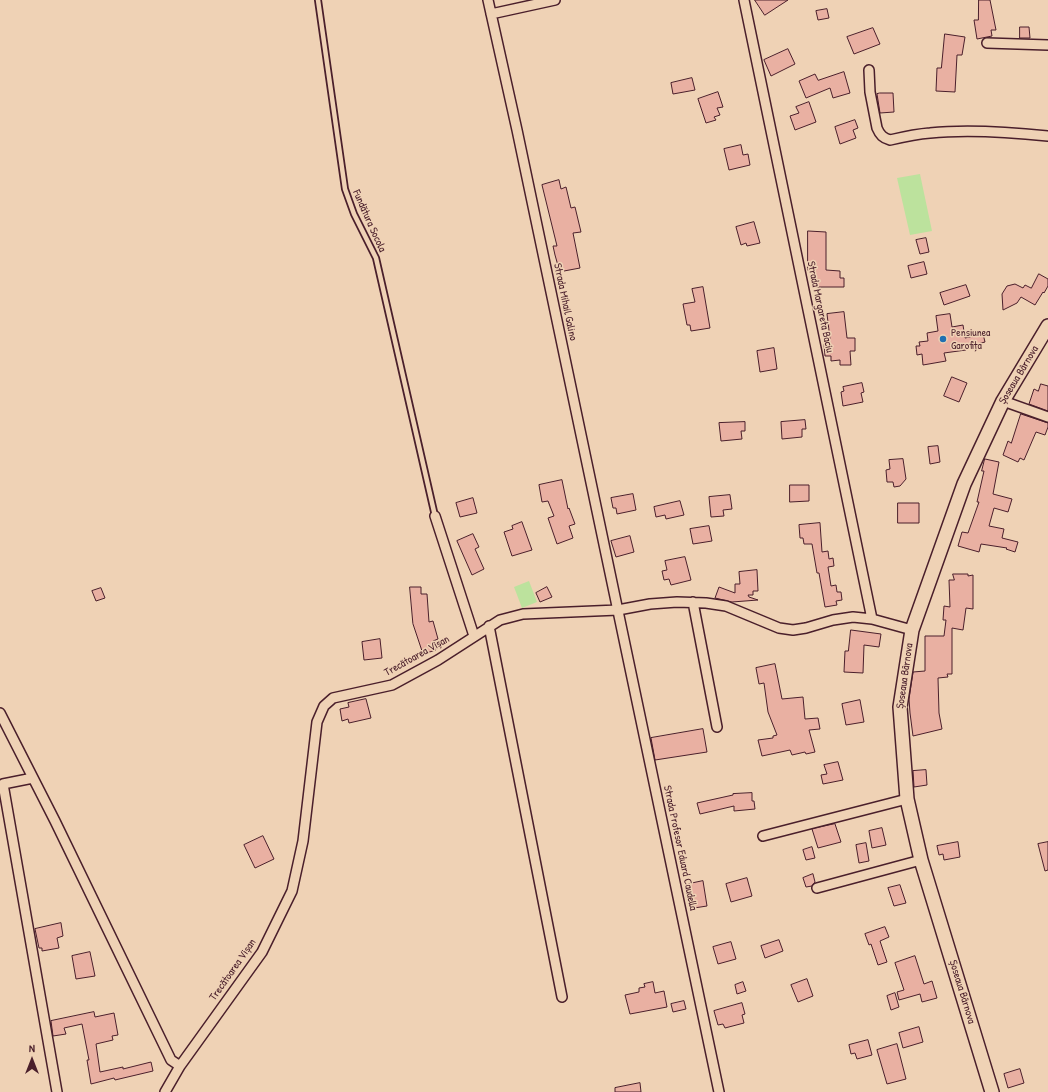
<!DOCTYPE html>
<html>
<head>
<meta charset="utf-8">
<style>
  body { margin:0 }
  #map { position:relative; width:1048px; height:1092px; overflow:hidden; background:#efd2b5; font-family:"Patrick Hand",sans-serif }
  canvas { display:block }
  .north { position:absolute; left:12px; top:1040px; width:40px; height:40px; -webkit-text-stroke:3px #efd2b5; paint-order:stroke; rotate:0deg; font-size:11px; font-weight:700; line-height:16px; text-align:center; color:#4a1f2b }
  .north::after { content:''; display:block; margin:auto; width:14px; height:18px; background:#4a1f2b; clip-path:polygon(50% 0,100% 100%,50% 72%,0 100%) }
</style>
</head>
<body>
<div id="map">
<canvas width="1048" height="1092"></canvas>
<div class="north">N</div>
</div>
<script>
const ctx = document.querySelector('canvas').getContext('2d');
ctx.lineJoin = 'round';
function fill(path, color) { ctx.fillStyle = color; ctx.fill(path, 'evenodd'); }
function stroke(path, color, width, dash) { ctx.strokeStyle = color; ctx.lineWidth = width; ctx.lineCap = dash ? 'butt' : 'round'; ctx.setLineDash(dash || []); ctx.stroke(path); }
function drawText(font, color, halo, rows, align = 'center') {
  ctx.font = font + ' "Patrick Hand",sans-serif'; ctx.lineWidth = 3; ctx.setLineDash([]); ctx.textBaseline = 'middle'; ctx.strokeStyle = halo; ctx.fillStyle = color; for (const [text, x, y, turn = 0] of rows) {
    ctx.save(); ctx.translate(x, y); ctx.rotate((+turn || 0) * Math.PI / 180); ctx.textAlign = isNaN(turn) ? turn : align; if (halo) ctx.strokeText(text, 0, 0); ctx.fillText(text, 0, 0); ctx.restore();
  }
}
const green = new Path2D(`
  M920 174 932 231 910 235 897 178Z
  M529 581 537 602 522 608 514 587Z`);
const building = new Path2D(`
  M755 0H788L765 15Z
  M979 0H990L996 30H991L992 36 977 39 974 20H978Z
  M827 9 829 18 818 20 816 11Z
  M1020 27H1029L1030 38H1020Z
  M873 28 880 44 854 54 847 37Z
  M945 34 965 37 962 55H957L955 92 936 91 937 68H941Z
  M788 49 795 64 771 76 764 60Z
  M844 72 850 93 833 98 830 88 806 98 799 81 815 74 818 80Z
  M692 78 695 90 673 94 671 83Z
  M718 92 723 107 717 108 720 115 714 117 716 120 706 123 698 99Z
  M880 93H893L894 112 880 113 877 94Z
  M809 102 816 122 795 130 790 116 799 113 796 107Z
  M855 120 858 128 853 130 856 138 840 144 835 127Z
  M741 145 743 155 748 154 750 165 729 170 724 149Z
  M559 180 561 189 566 187 571 208 575 207 581 232 573 233 580 268 564 271 563 269H559L555 255 553 246H557L542 185Z
  M754 222 760 243 747 246 746 243 741 245 736 227Z
  M808 231 826 232V270L840 271V278H844V287H815V269L808 270Z
  M926 238 929 252 920 254 916 240Z
  M924 262 927 274 911 278 908 266Z
  M1039 274 1048 279V286L1044 293 1043 292 1035 305 1021 297 1017 303 1003 310 1002 294 1007 286 1015 284 1023 288 1025 285 1031 288Z
  M966 285 970 296 944 305 940 293Z
  M703 287 710 328 691 331 690 325H687L683 304 695 302 692 289Z
  M844 312 847 338H855V351H850L851 365H840V360L831 361V356H825L824 344 828 343 827 339H830L827 314Z
  M950 314 952 327 963 325 965 338 983 334 985 342 966 347V350L944 353 946 361 923 365 922 354 917 355 916 346H920L919 342 928 341 927 333 938 331 936 316Z
  M774 348 777 369 760 372 757 351Z
  M952 377 967 383 959 402 944 396Z
  M862 383 864 392 861 393 863 402 843 406 841 392 844 391 843 387Z
  M1041 384 1048 386V411L1029 404 1034 389 1038 391Z
  M1021 414 1048 423V427L1045 435 1036 432 1024 460 1020 458 1018 462 1003 455 1008 441 1011 443Z
  M805 420 806 429H802V437L782 439 781 422Z
  M745 422V431H741L742 439 721 441 719 423Z
  M938 446 940 462 930 464 928 447Z
  M903 459 906 479 900 486 894 487 893 482H887L886 470 890 469 889 460Z
  M985 459 999 462 993 494 1012 499 1008 512 994 508 989 526 1004 529 1002 538 1018 542 1015 552 1006 549 1007 548 981 544 979 552 958 546 962 532 968 533 979 502H977L984 471H982Z
  M562 480 568 509 569 508 575 524 569 526 573 538 557 544 548 518 554 516 548 501 542 502 539 485Z
  M790 485H809V501L790 502Z
  M633 494 636 510 617 514 616 508H613L611 498Z
  M730 495 732 509 723 510 724 516 711 517 709 497Z
  M473 498 477 513 460 517 456 503Z
  M680 501 684 515 666 519 665 515 656 517 654 507Z
  M898 503H919V523H898Z
  M522 522 532 550 512 556 504 532 513 529 512 526Z
  M820 523 822 552 828 551 829 559 833 558 834 566 828 567 831 586 836 585 837 592H841L842 600 836 601 837 605 825 607 819 573H817L812 544H804L803 538H800L799 525Z
  M709 526 712 541 693 544 690 529Z
  M473 534 479 547 475 549 484 569 472 575 457 541Z
  M630 536 634 552 616 557 611 541Z
  M685 557 691 580 671 585 669 579 664 580 662 571 667 570 665 561Z
  M757 570 758 591H753V595H748L749 597 758 600 732 602 715 598 719 587 735 593V584H740L739 572Z
  M953 574H968V576L973 575V609L966 608 963 630 952 628V674H947L948 677 938 678 939 713 942 729 913 736 910 713 909 699 913 672 925 671V636H944L946 620H943L944 606 950 607 949 580H954Z
  M410 587H421V594H427L429 622 433 621 438 639 433 641 436 650 423 654 413 624Z
  M547 587 552 597 540 602 536 593Z
  M101 588 105 598 96 601 92 591Z
  M851 630 881 634 879 647 864 645 863 673 844 672 845 651H848Z
  M380 639 382 658 364 660 362 642Z
  M775 664 782 699 803 697 805 719 818 718 820 729 809 730 815 752 806 754 805 752 792 755 790 750 762 756 758 740 773 738V736L777 735 768 712 764 683 759 684 756 668Z
  M366 699 371 718 349 723 348 719 342 721 340 709 349 707 348 703Z
  M860 700 864 722 846 725 842 704Z
  M703 729 707 752 655 760 651 738Z
  M838 762 843 780 823 784 821 775 827 774 824 765Z
  M926 770 927 785 914 787 913 771Z
  M752 793V801H754L755 809 734 811V806L700 814 697 803 733 795V794Z
  M835 824 841 842 818 848 812 829Z
  M882 828 886 845 872 848 869 831Z
  M263 836 274 859 255 868 244 845Z
  M958 842 960 857 944 860 943 854 939 855 937 846Z
  M1048 842V870L1045 871 1038 844Z
  M866 843 869 861 859 863 856 845Z
  M812 847 815 858 806 860 803 850Z
  M813 874 815 882 812 886 806 887 803 878Z
  M747 878 752 896 731 902 726 884Z
  M703 881 707 906 694 908 693 900 689 901 687 893 691 892 689 884Z
  M900 885 906 903 894 906 888 888Z
  M61 923 63 936 57 938 59 948 42 951V948H39L35 929Z
  M885 927 889 937 880 941 887 962 878 965 871 944 869 945 865 934Z
  M779 940 783 951 765 958 761 946Z
  M731 942 736 959 718 964 713 947Z
  M90 952 95 976 76 979 72 956Z
  M915 956 924 984 932 981 937 998 922 1002 920 994 899 1000 897 992 904 990 895 963Z
  M807 979 813 996 798 1002 791 985Z
  M653 982 655 993 664 991 667 1007 630 1014 625 995 639 992V988L645 987 644 984Z
  M743 982 746 991 737 994 735 985Z
  M895 993 899 1007 891 1010 887 996Z
  M684 1001 686 1009 673 1012 671 1004Z
  M742 1003 745 1014 742 1015 744 1023 725 1028 723 1024 718 1025 714 1011Z
  M94 1012 95 1017 114 1013 118 1035 112 1036 113 1040 96 1044 100 1072 123 1067V1069L151 1062 153 1071 115 1080 114 1078 91 1084 87 1060H89L82 1024 64 1028 66 1034 53 1036 51 1021Z
  M919 1027 923 1042 903 1048 899 1033Z
  M868 1040 872 1055 857 1059 855 1053 851 1054 849 1045Z
  M897 1044 906 1079 887 1084 877 1050Z
  M1020 1069 1024 1083 1008 1088 1004 1074Z
  M640 1083 641 1092H615V1088Z`);
const lane = new Path2D(`
  M318 0 345 189 354 214 376 258 435 516`);
const street = new Path2D(`
  M488 0 517 130 719 1092
  M744 0 872 619
  M491 14 555 0
  M987 43 1048 45
  M869 70 870 92 877 128C880 135 883 138 890 140 903 137 917 134 930 133 969 129 1009 132 1048 136
  M1003 401 1048 417
  M435 516 474 636
  M693 602 717 727
  M489 626 562 997
  M0 713 55 821 171 1060 180 1066
  M33 778 3 784 57 1092
  M763 836 907 799
  M817 888 921 860
  M165 1092 180 1066 262 952 292 891 303 841 317 722 324 706 333 698 392 685 438 660 500 620 523 614 618 610 650 604 677 602 706 603 726 606 779 628 793 630 806 628 833 620 853 617 872 619 912 630`);
const secondary = new Path2D(`
  M992 1092 921 860 907 799 900 707 912 630 964 484 1003 401 1048 326`);
const markers = [
  [943,339,4,"#1f6fb2"]
];
const streetNames = [
  ["Fundătura Socola",369,221,66],
  ["Strada Mihail Galino",565,302,78],
  ["Strada Margareta Baciu",820,307,78],
  ["Șoseaua Bârnova",1019,375,-59],
  ["Trecătoarea Vișan",417,656,-29],
  ["Șoseaua Bârnova",905,676,-82],
  ["Strada Profesor Eduard Caudella",680,848,78],
  ["Trecătoarea Vișan",233,970,-55],
  ["Șoseaua Bârnova",962,992,73]
];
const poiNames = [
  ["Pensiunea",951,333],
  ["Garofița",951,346]
];
fill(green, '#bce29d');
fill(building, '#e9b0a2');
stroke(building, '#4a1f2b', 1);
stroke(lane, '#4a1f2b', 8);
stroke(street, '#4a1f2b', 12);
stroke(secondary, '#4a1f2b', 16);
stroke(lane, '#efd2b5', 4.5);
stroke(street, '#efd2b5', 9);
stroke(secondary, '#efd2b5', 13);
for (const [x, y, r, color] of markers) { const dot = new Path2D(); dot.arc(x, y, r, 0, 2 * Math.PI); ctx.fillStyle = color; ctx.fill(dot); stroke(dot, '#efd2b5', 1.5); }
drawText('11px', '#4a1f2b', '#efd2b5', streetNames);
drawText('11px', '#4a1f2b', '#efd2b5', poiNames, 'left');
</script>
</body>
</html>
